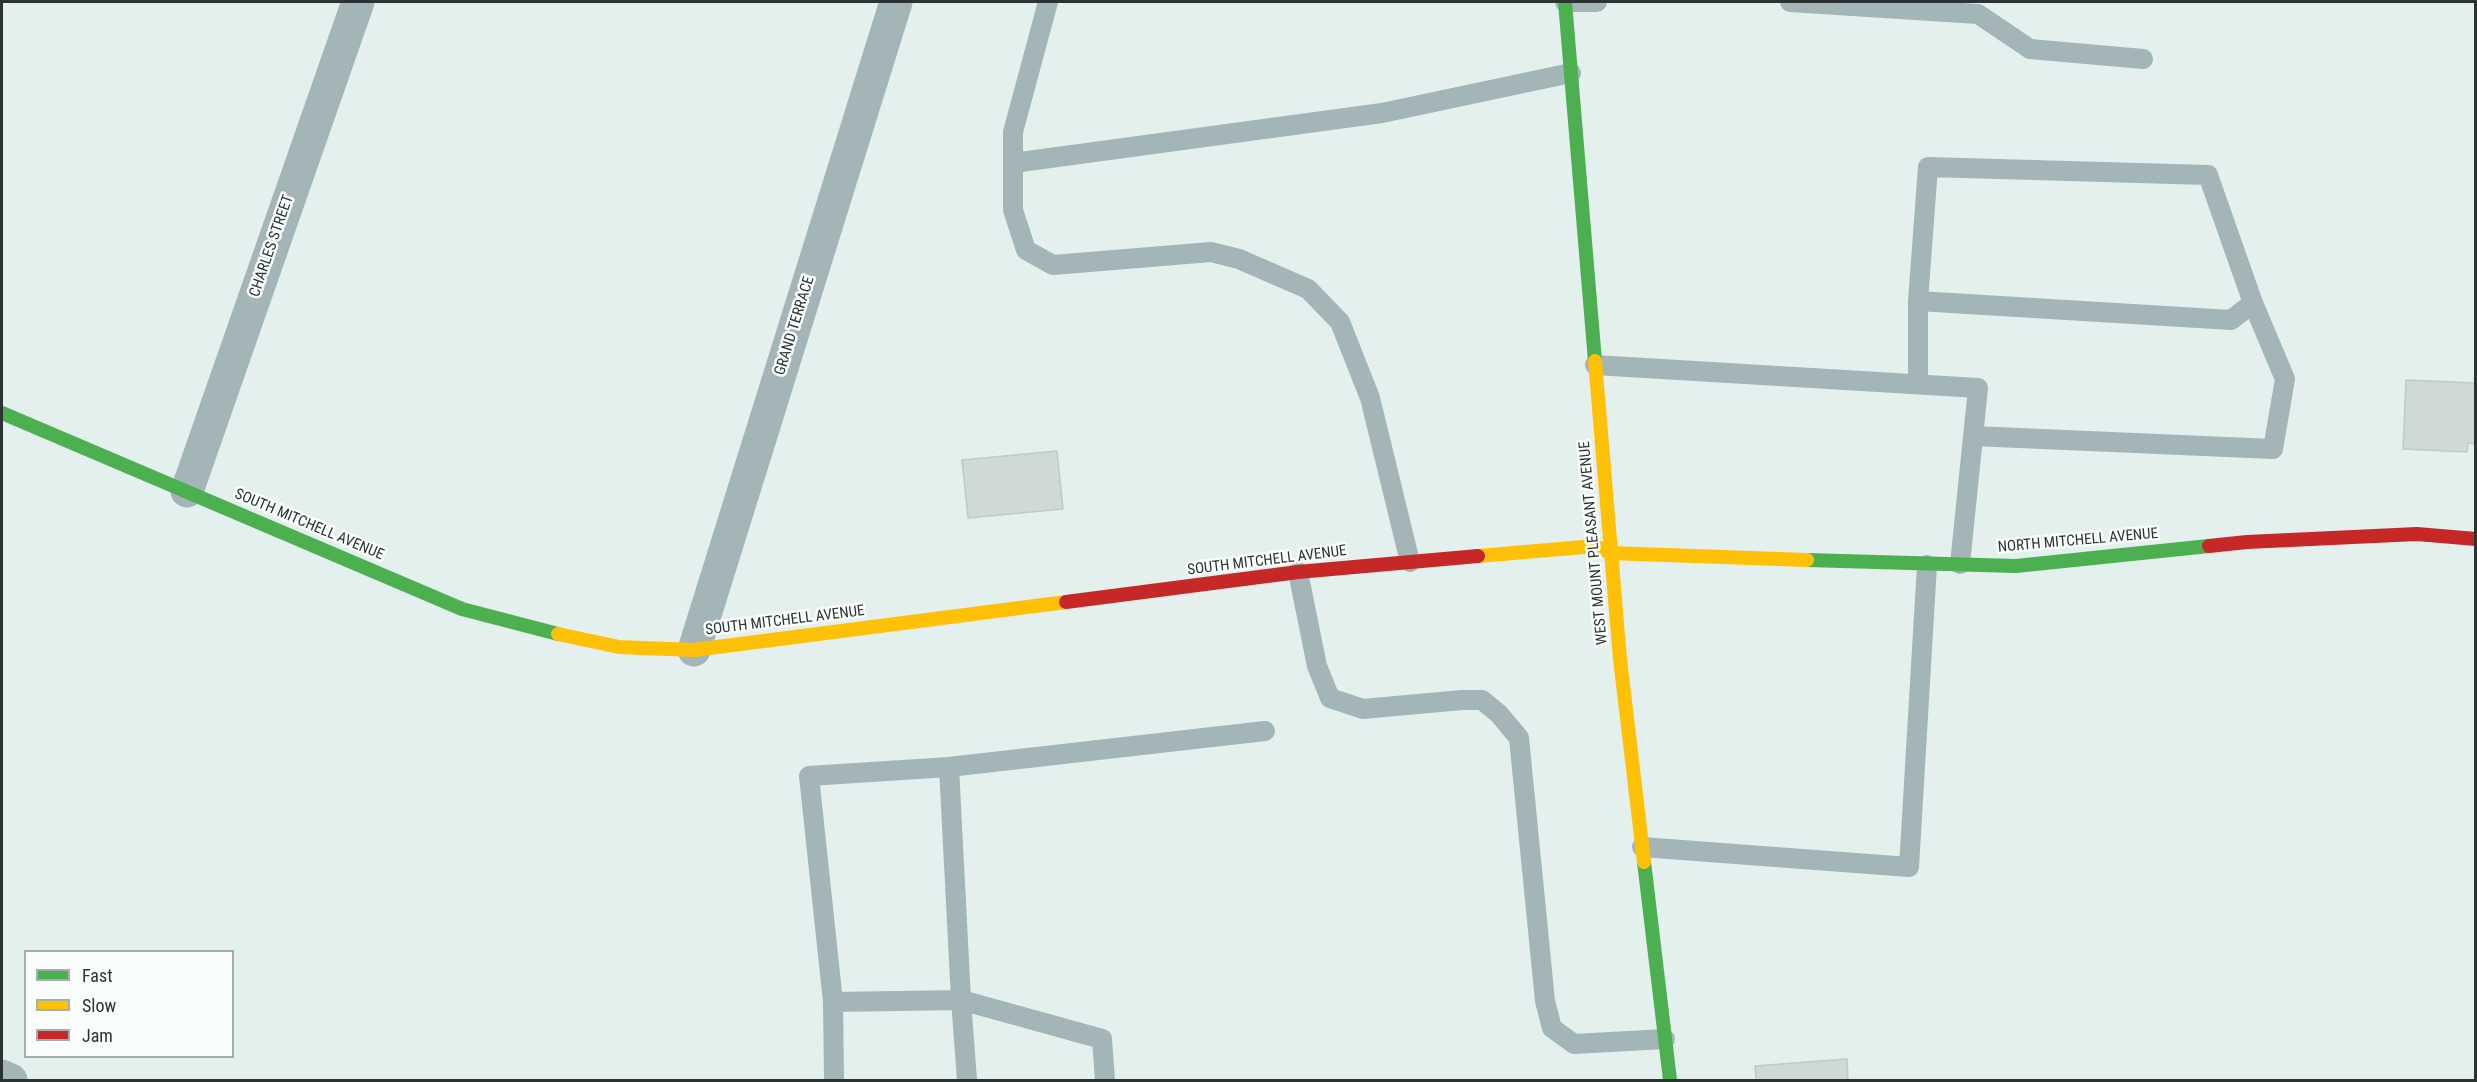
<!DOCTYPE html>
<html>
<head>
<meta charset="utf-8">
<style>
  body { margin:0 }
  #map { position:relative; width:2477px; height:1082px; overflow:hidden; background:#e3f0ee; font-family:"Roboto Condensed",sans-serif }
  canvas { display:block }
  .frame { position:absolute; inset:0; border:3px solid #2b3432; pointer-events:none }
  .legend { position:absolute; left:24px; top:950px; width:210px; height:108px; box-sizing:border-box; background:#f9fefd; border:2px solid #a7adac; margin:0; padding:8px 10px; list-style:none; font-size:18px; color:#2b3432 }
  .legend li { display:flex; align-items:center; gap:12px; height:30px }
  .legend b { width:30px; border:2px solid #a7adac }
</style>
</head>
<body>
<div id="map">
<canvas width="2477" height="1082"></canvas>
<div class="frame"></div>
<ul class="legend">
<li><b style="height:8px;background:#4caf50"></b>Fast</li>
<li><b style="height:8px;background:#ffc107"></b>Slow</li>
<li><b style="height:8px;background:#c62828"></b>Jam</li>
</ul>
</div>
<script>
const ctx = document.querySelector('canvas').getContext('2d');
ctx.lineJoin = 'round';
function fill(path, color) { ctx.fillStyle = color; ctx.fill(path, 'evenodd'); }
function stroke(path, color, width, dash) { ctx.strokeStyle = color; ctx.lineWidth = width; ctx.lineCap = dash ? 'butt' : 'round'; ctx.setLineDash(dash || []); ctx.stroke(path); }
function drawText(font, color, halo, rows, align = 'center') {
  ctx.font = font + ' "Roboto Condensed",sans-serif'; ctx.lineWidth = 5; ctx.setLineDash([]); ctx.textBaseline = 'middle'; ctx.strokeStyle = halo; ctx.fillStyle = color; for (const [text, x, y, turn = 0] of rows) {
    ctx.save(); ctx.translate(x, y); ctx.rotate((+turn || 0) * Math.PI / 180); ctx.textAlign = isNaN(turn) ? turn : align; if (halo) ctx.strokeText(text, 0, 0); ctx.fillText(text, 0, 0); ctx.restore();
  }
}
const building = new Path2D(`
  M2406 380 2476 383V444L2468 443 2467 452 2403 449Z
  M1057 451 1063 509 968 518 962 460Z
  M1847 1059 1848 1080H1756L1755 1066Z`);
const lane = new Path2D(`
  M1048 2 1013 132V210L1026 250 1053 265 1211 252 1239 259 1308 289 1340 322 1370 398 1410 562
  M1565 2H1597
  M1790 2 1978 14 2030 49 2143 59
  M1013 163 1382 113 1571 73
  M1595 365 1978 388 1960 564
  M1918 384V301L1928 167 2208 175 2253 303 2231 320 1918 301
  M1973 436 2273 449 2285 379 2253 303
  M1298 572 1317 666 1330 698 1363 709 1462 700H1482L1499 714 1519 738 1545 1001 1552 1028 1574 1044 1665 1039
  M1642 847 1909 867 1927 565
  M833 1002 961 1000 967 1080
  M834 1080 833 1002 809 776 949 767
  M1105 1080 1102 1039 961 1000 949 767 1265 731`);
const street = new Path2D(`
  M187 491 358 2
  M694 650 896 2
  M2 1076 11 1080`);
const fast = new Path2D(`
  M1565 2 1595 361
  M2 413 462 609 558 634
  M1807 560 2016 566 2209 546
  M1644 862 1670 1080`);
const slow = new Path2D(`
  M1595 361 1620 659 1644 862
  M1478 556 1595 546 1611 553 1807 560
  M558 634 619 647 694 650 1066 602`);
const jam = new Path2D(`
  M2209 546 2247 542 2417 534 2476 539
  M1066 602 1298 572 1478 556`);
const streetNames = [
  ["CHARLES STREET",272,246,-71],
  ["GRAND TERRACE",795,326,-73],
  ["SOUTH MITCHELL AVENUE",309,525,23],
  ["NORTH MITCHELL AVENUE",2078,541,-5],
  ["WEST MOUNT PLEASANT AVENUE",1594,543,-95],
  ["SOUTH MITCHELL AVENUE",1267,561,-7],
  ["SOUTH MITCHELL AVENUE",785,621,-7]
];
fill(building, '#cfd9d6');
stroke(building, '#c0cac6', 1.5);
stroke(lane, '#a4b5b7', 20);
stroke(street, '#a4b5b7', 33);
stroke(fast, '#4caf50', 14);
stroke(slow, '#ffc107', 14);
stroke(jam, '#c62828', 14);
drawText('15px', '#2b3432', '#f9fefd', streetNames);
</script>
</body>
</html>
